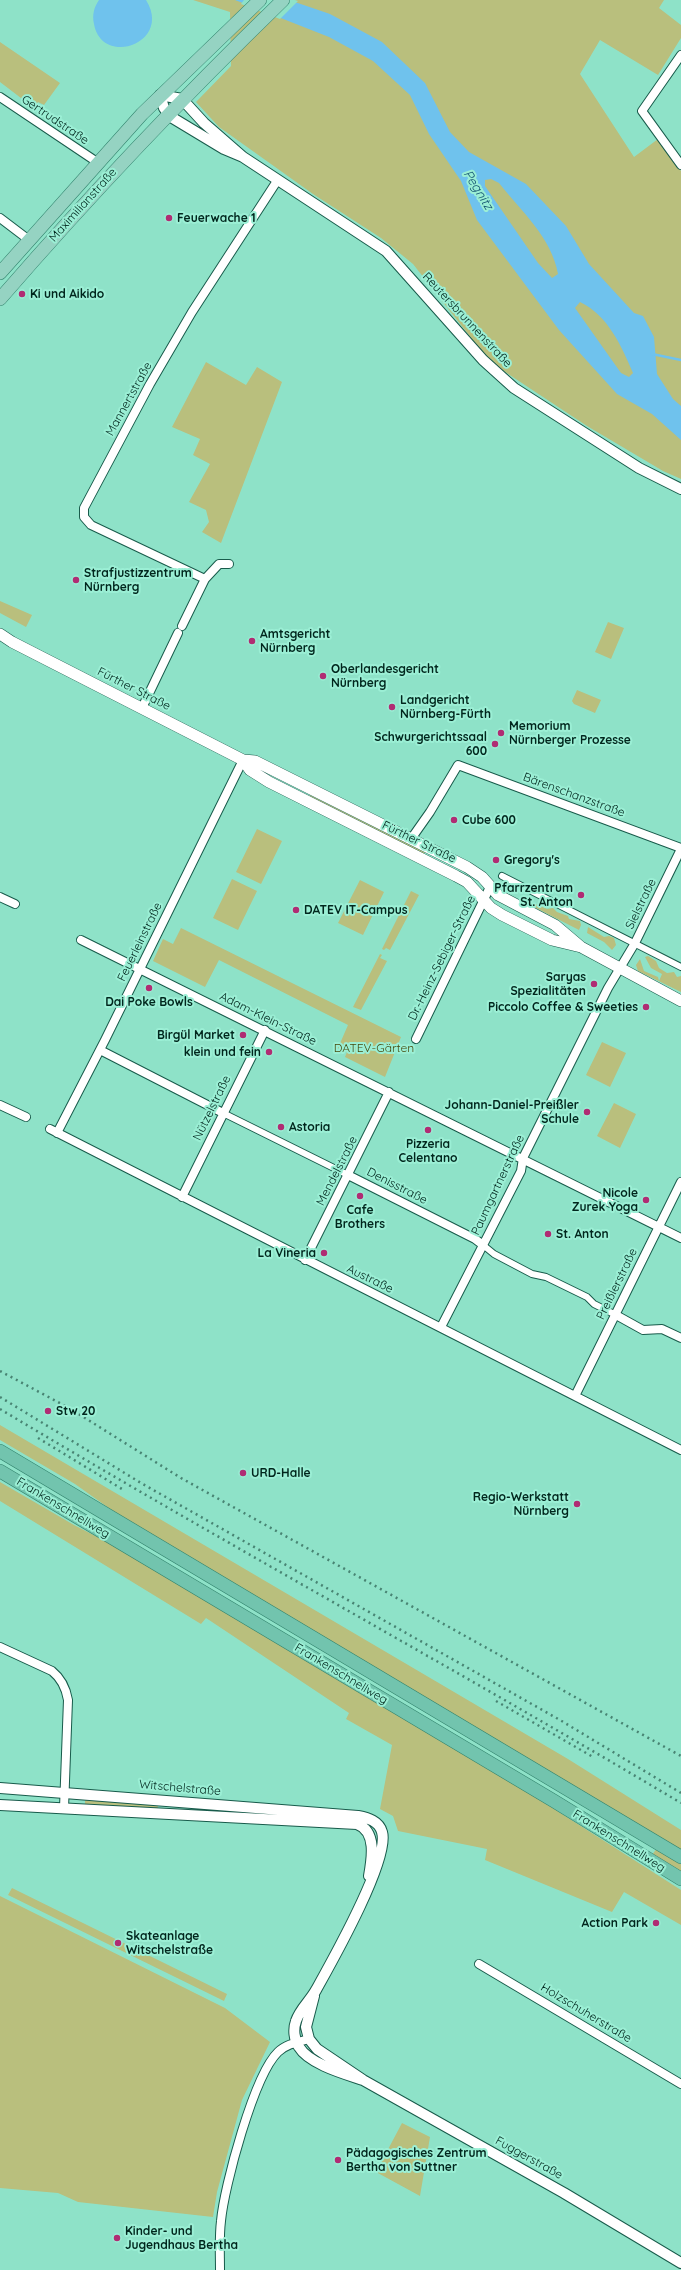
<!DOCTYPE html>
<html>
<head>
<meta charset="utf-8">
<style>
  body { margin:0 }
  canvas { display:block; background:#8ee2c8 }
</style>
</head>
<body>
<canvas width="681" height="2270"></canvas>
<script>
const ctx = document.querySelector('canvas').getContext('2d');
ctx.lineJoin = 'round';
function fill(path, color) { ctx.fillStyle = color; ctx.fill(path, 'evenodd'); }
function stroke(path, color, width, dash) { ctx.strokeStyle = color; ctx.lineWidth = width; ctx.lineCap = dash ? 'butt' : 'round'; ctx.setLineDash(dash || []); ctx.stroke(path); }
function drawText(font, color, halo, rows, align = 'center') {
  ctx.font = font + ' Quicksand,sans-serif'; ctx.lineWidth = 4; ctx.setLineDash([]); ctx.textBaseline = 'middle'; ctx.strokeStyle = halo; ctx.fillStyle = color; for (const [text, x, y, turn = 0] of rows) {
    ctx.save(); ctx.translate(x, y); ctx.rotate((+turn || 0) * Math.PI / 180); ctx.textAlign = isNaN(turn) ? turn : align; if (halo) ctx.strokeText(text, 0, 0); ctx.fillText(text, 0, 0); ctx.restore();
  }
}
const green = new Path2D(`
  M193 0H664L659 8 681 25V38L658 75 600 40 580 74 634 157 658 139 681 171V479L663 471 587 426 490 362 413 264 381 238 313 194 219 127 196 102 231 66 230 12Z
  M0 42 60 83 44 105 38 102 34 108 0 82Z
  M206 362 246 385 257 367 282 382 221 543 202 532 209 522 206 510 189 502 210 464 193 455 200 439 172 427Z
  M0 601 32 615 26 627 0 613Z
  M608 622 624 628 611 659 595 652Z
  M577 690 601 700 595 713 574 704 572 701Z
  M310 795 425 852 423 856 308 798Z
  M257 829 282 841 261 884 236 872Z
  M232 879 257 891 238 930 213 918Z
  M360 880 384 892 363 935 338 923Z
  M411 891 419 895 390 950 386 948 384 950 382 949Z
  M534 903 547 909 553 908 557 912 568 916 569 919 580 921 581 925 579 930 534 907Z
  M588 927 604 937 609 936 614 938 616 945 612 950 604 942 587 933Z
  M181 928 401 1037 385 1077 345 1057 347 1052 338 1048 348 1025 219 960 205 987 153 961 163 939 173 944Z
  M380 954 382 955 380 958 387 961 361 1010 353 1007Z
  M648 956 656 961 659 968 667 973 674 972 677 977 681 976V992L638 971 636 965 640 959 644 971 658 977 659 981 662 974 651 968 645 957Z
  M602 1042 626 1053 610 1087 586 1075Z
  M614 1103 636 1114 620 1148 597 1136Z
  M0 1425 568 1759 681 1830V1852L127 1521 75 1484 0 1440Z
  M0 1482 74 1525 117 1547 512 1782 681 1890V1925L624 1892 612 1912 485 1860 487 1849 398 1831 393 1816 380 1809 392 1745 346 1719 349 1713 206 1618 201 1624 0 1501Z
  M85 1800 157 1804 158 1807 157 1809 85 1805Z
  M657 1848 681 1863V1874L652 1855Z
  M12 1888 227 1994 224 2001 8 1895Z
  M0 1896 225 2008 270 2042 242 2100 217 2192 213 2217 78 2202 58 2193 0 2188Z
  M402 2123 430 2137 420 2196 376 2172Z`);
const water = new Path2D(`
  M99 0H146C173 43 102 68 94 24 92 15 94 7 99 0Z
  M235 0H289L330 14 382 42 425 83 450 132 469 152 526 184 566 226 589 264 634 313 643 316 654 337 657 374 673 399 681 406V440L652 414 617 394 559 330 477 220 461 181 429 134 410 95 373 61 329 37ZM491 179 499 183C521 211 552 238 558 274L552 278 538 263 485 186V180ZM580 302C608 315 622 347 633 373L629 377 621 373 575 308Z`);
const pier = new Path2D(`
  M244 0H295L298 1 280 19 241 4Z`);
const stream = new Path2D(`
  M652 354 681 360`);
const pedestrian = new Path2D(`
  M502 876 681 967
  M223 1113 348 1175
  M483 1245 494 1254 532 1274 546 1277 587 1297 594 1304 616 1315`);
const minor = new Path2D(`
  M681 55 642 111 681 165
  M0 97 97 162
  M0 218 29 240
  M205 579 219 564H229
  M182 626 205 579 91 525 84 517V508L150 384 192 312 277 181
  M142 708 178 633
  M411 839 430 812 458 765 681 848
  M0 897 15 904
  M81 940 681 1238
  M416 1039 490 887
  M100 1050 223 1113
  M0 1105 26 1117
  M50 1129 681 1450
  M57 1133 105 1040 243 760
  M348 1175 475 1239 483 1245
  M182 1197 265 1030
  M305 1260 389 1092
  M616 1315 643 1330 662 1329 681 1338
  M441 1327 521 1171 523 1158 608 988 635 943 681 849
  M575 1396 681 1182
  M0 1647 52 1671C62 1679 66 1688 68 1700L64 1808
  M479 1964 681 2084
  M220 2270C220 2254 219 2237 221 2221 224 2187 254 2075 278 2052 286 2044 298 2042 309 2039`);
const tertiary = new Path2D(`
  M243 157 224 149 171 117 164 108 160 95 182 99 204 123 243 157 386 251 483 360 514 388 639 468 681 489
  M0 1788 358 1816C368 1818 379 1821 382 1832 390 1859 331 1963 316 1990 310 2001 300 2009 296 2021 293 2029 294 2040 299 2047 309 2064 345 2074 363 2080
  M0 1805 357 1824C377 1831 372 1859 369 1876
  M314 1996 306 2027 309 2039 317 2049 363 2080 564 2193 681 2263`);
const secondary = new Path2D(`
  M0 634 12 642 243 760 255 761 467 867 482 877 498 895 555 925 581 947
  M243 760 250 770 269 782 456 876 467 882 491 908 502 915 552 940 581 947 681 1001`);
const primary = new Path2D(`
  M0 273 142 114 260 0
  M0 299C90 195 184 96 283 0`);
const trunk = new Path2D(`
  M0 1451 681 1857
  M0 1471 554 1801 681 1879`);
const rail = new Path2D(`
  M0 1371 69 1408 181 1478 681 1756
  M0 1397 141 1483 560 1720 681 1793
  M0 1409C225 1544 456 1669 681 1803
  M38 1438 122 1489
  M496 1701 593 1757`);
const markers = [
  [169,218,4,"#b02c73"],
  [22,294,4,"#b02c73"],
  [76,580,4,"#b02c73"],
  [252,641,4,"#b02c73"],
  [323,676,4,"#b02c73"],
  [392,707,4,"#b02c73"],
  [501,733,4,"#b02c73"],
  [495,744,4,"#b02c73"],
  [454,820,4,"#b02c73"],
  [496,860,4,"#b02c73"],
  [581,895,4,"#b02c73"],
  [296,910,4,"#b02c73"],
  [594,984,4,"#b02c73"],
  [149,988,4,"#b02c73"],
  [646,1007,4,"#b02c73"],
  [243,1035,4,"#b02c73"],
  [269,1052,4,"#b02c73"],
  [587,1112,4,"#b02c73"],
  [281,1127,4,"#b02c73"],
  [428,1130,4,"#b02c73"],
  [360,1196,4,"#b02c73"],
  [646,1200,4,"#b02c73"],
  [548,1234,4,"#b02c73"],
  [324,1253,4,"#b02c73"],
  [48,1411,4,"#b02c73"],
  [243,1473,4,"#b02c73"],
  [577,1504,4,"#b02c73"],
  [656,1923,4,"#b02c73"],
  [118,1943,4,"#b02c73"],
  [338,2160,4,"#b02c73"],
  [117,2238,4,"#b02c73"]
];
const streetNames = [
  ["Gertrudstraße",55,120,34],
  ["Maximilianstraße",83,205,-48],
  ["Reutersbrunnenstraße",467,320,47],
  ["Mannertstraße",129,399,-61],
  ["Fürther Straße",134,689,27],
  ["Bärenschanzstraße",574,795,20],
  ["Fürther Straße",419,842,26],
  ["Sielstraße",641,904,-64],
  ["Feuerleinstraße",140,942,-64],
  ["Dr.-Heinz-Sebiger-Straße",442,958,-64],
  ["Adam-Klein-Straße",268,1019,26],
  ["Nützelstraße",212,1108,-64],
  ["Mendelstraße",337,1171,-63],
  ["Paumgartnerstraße",498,1185,-65],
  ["Denisstraße",397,1186,27],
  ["Austraße",370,1279,26],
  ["Preißlerstraße",617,1284,-64],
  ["Frankenschnellweg",63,1508,31],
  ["Frankenschnellweg",341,1674,31],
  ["Witschelstraße",180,1788,5],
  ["Frankenschnellweg",619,1841,32],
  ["Holzschuherstraße",586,2013,31],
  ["Fuggerstraße",529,2158,29]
];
const poiNames = [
  ["Feuerwache 1",177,218],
  ["Ki und Aikido",30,294],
  ["Strafjustizzentrum",84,573],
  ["Nürnberg",84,587],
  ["Amtsgericht",260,634],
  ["Nürnberg",260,648],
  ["Oberlandesgericht",331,669],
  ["Nürnberg",331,683],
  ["Landgericht",400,700],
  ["Nürnberg-Fürth",400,714],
  ["Memorium",509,726],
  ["Nürnberger Prozesse",509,740],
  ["Schwurgerichtssaal",487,737,"right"],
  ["600",487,751,"right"],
  ["Cube 600",462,820],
  ["Gregory's",504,860],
  ["Pfarrzentrum",573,888,"right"],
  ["St. Anton",573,902,"right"],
  ["DATEV IT-Campus",304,910],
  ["Saryas",586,977,"right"],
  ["Spezialitäten",586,991,"right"],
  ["Dai Poke Bowls",149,1002,"center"],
  ["Piccolo Coffee & Sweeties",638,1007,"right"],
  ["Birgül Market",235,1035,"right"],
  ["klein und fein",261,1052,"right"],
  ["Johann-Daniel-Preißler",579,1105,"right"],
  ["Schule",579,1119,"right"],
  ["Astoria",289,1127],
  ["Pizzeria",428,1144,"center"],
  ["Celentano",428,1158,"center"],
  ["Nicole",638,1193,"right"],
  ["Zurek Yoga",638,1207,"right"],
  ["Cafe",360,1210,"center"],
  ["Brothers",360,1224,"center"],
  ["St. Anton",556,1234],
  ["La Vineria",316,1253,"right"],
  ["Stw 20",56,1411],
  ["URD-Halle",251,1473],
  ["Regio-Werkstatt",569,1497,"right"],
  ["Nürnberg",569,1511,"right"],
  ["Action Park",648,1923,"right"],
  ["Skateanlage",126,1936],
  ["Witschelstraße",126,1950],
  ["Pädagogisches Zentrum",346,2153],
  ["Bertha von Suttner",346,2167],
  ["Kinder- und",125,2231],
  ["Jugendhaus Bertha",125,2245]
];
const parkNames = [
  ["DATEV-Gärten",374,1048]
];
const waterNames = [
  ["Pegnitz",478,190,58]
];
fill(green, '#b9bf7d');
fill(water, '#6fc2ed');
fill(pier, '#8ee2c8');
stroke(stream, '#6fc2ed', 2.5);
stroke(pedestrian, '#185b4b', 8);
stroke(minor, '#185b4b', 10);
stroke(tertiary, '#185b4b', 12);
stroke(secondary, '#185b4b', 12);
stroke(primary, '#33846e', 14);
stroke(trunk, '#33846e', 14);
stroke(pedestrian, '#fff', 6);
stroke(minor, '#fff', 8);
stroke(tertiary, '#fff', 10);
stroke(secondary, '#fff', 11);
stroke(primary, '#95d3c2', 13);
stroke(trunk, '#72c4ae', 13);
stroke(rail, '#488473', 2.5, [2, 4]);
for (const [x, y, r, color] of markers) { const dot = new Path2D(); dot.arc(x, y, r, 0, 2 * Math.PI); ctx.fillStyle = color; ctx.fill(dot); stroke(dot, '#9befd5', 1.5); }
drawText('12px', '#01261d', '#9befd5', streetNames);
drawText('bold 12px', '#01261d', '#9befd5', poiNames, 'left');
drawText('12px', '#474b0f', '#9befd5', parkNames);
drawText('italic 13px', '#165774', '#9befd5', waterNames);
</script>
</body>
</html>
